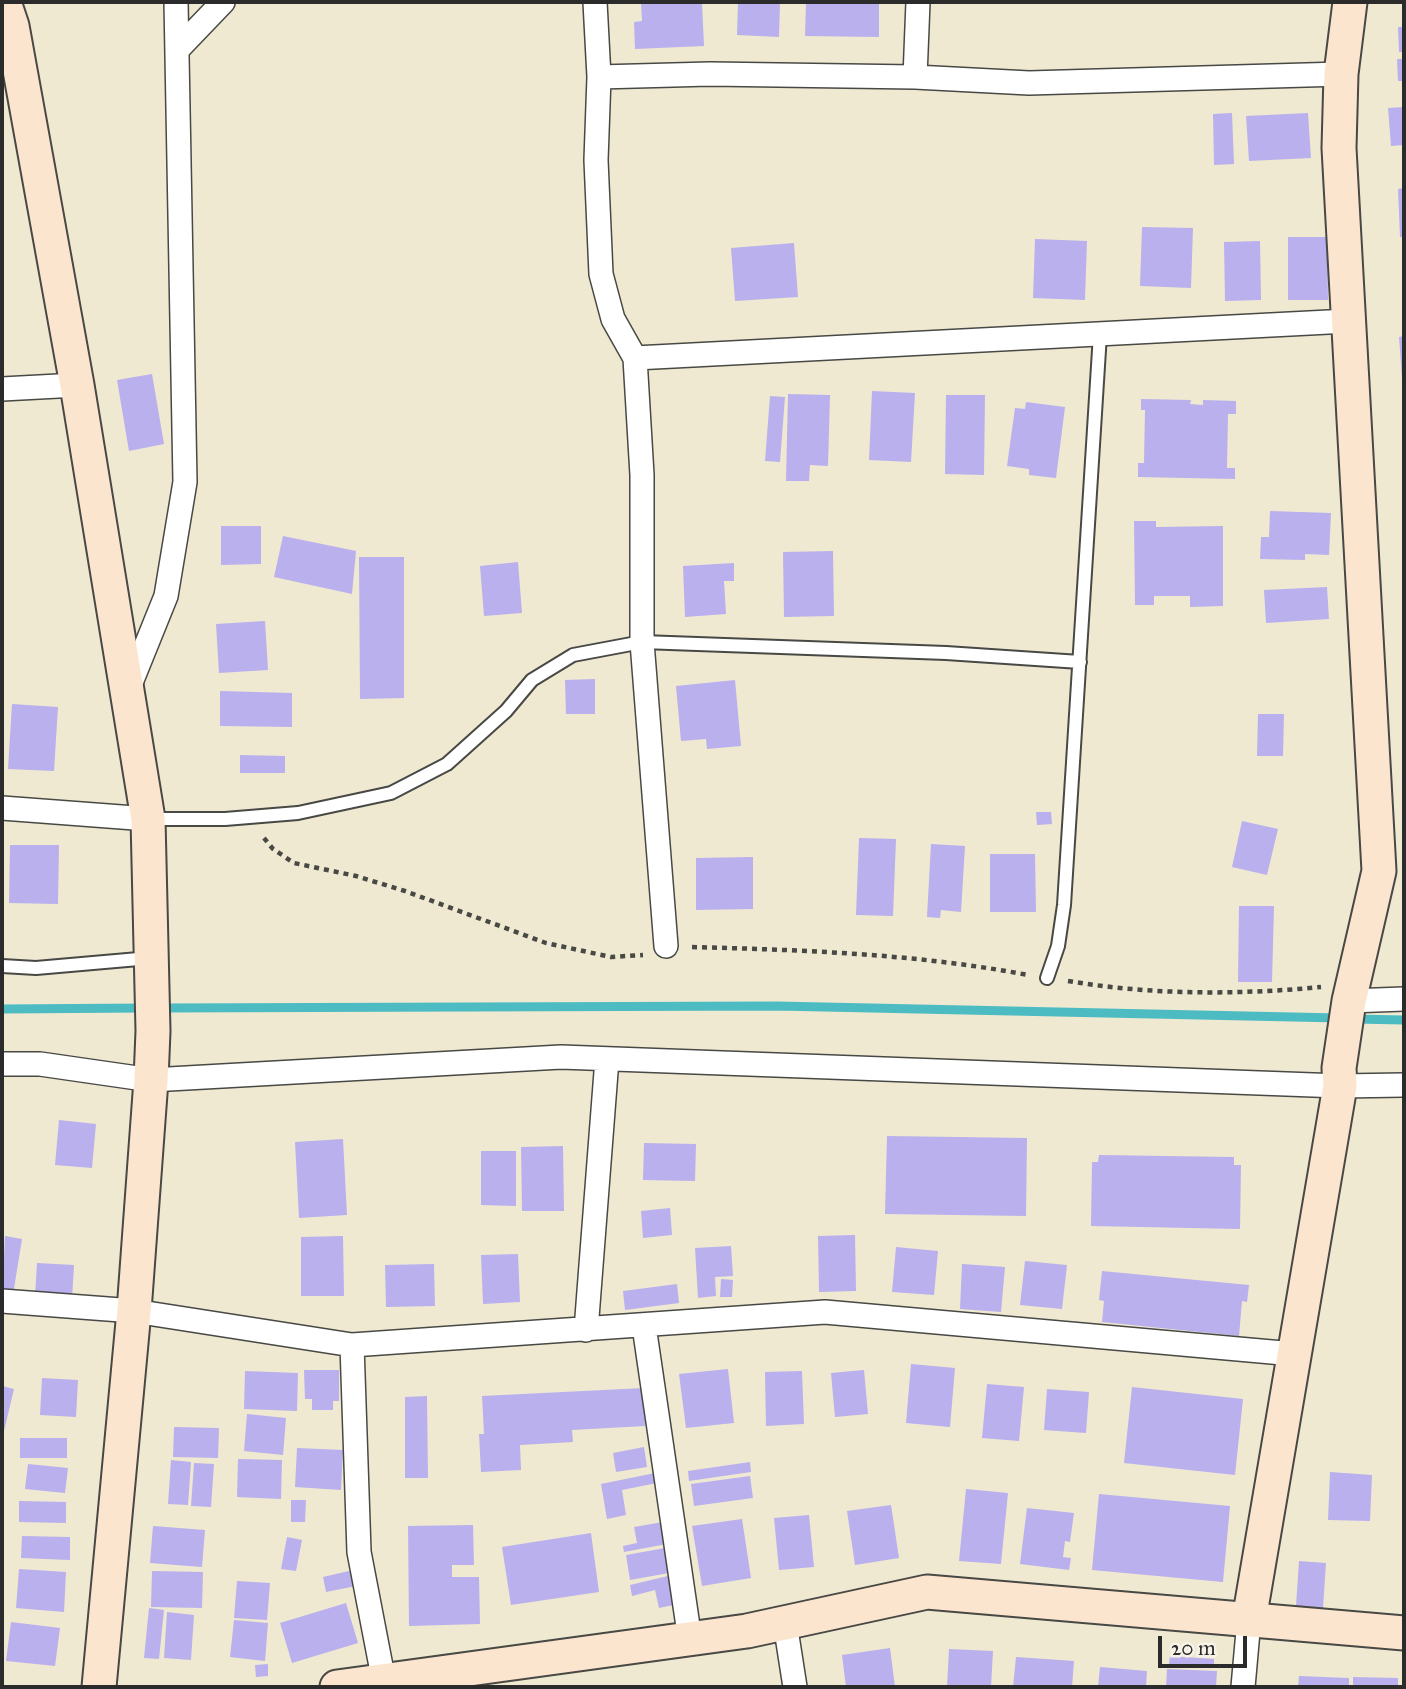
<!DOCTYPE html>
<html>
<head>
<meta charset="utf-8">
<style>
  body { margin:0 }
  #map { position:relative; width:1406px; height:1689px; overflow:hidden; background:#efe9d2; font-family:"IM FELL Great Primer",serif }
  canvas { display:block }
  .frame { position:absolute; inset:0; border:4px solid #2b2b2b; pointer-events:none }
  .scale { position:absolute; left:1158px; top:1636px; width:89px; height:32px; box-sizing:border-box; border:4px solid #2b2b2b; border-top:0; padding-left:9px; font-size:21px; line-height:24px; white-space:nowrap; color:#2b2b2b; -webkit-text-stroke:5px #f7f3e8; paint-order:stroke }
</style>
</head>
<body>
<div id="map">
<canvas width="1406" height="1689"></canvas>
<div class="frame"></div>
<div class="scale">20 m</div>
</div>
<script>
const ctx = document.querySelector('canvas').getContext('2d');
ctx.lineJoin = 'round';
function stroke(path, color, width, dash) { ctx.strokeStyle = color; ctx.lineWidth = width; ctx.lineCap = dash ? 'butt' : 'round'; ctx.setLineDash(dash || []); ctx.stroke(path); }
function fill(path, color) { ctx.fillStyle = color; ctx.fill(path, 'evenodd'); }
const stream = new Path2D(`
  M160 1008 777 1006 1340 1018
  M2 1009 146 1008
  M1354 1019 1404 1020`);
const building = new Path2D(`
  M702 2 704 46 635 49 634 22 642 21 641 3Z
  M738 2H780L779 37 737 35Z
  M806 2H879V37L805 36Z
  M1398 27H1404V52H1399Z
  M1397 59H1404V81H1398Z
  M1404 107V145L1391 146 1388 108Z
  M1232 113 1234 164 1214 165 1213 114Z
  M1308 113 1311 158 1249 161 1246 116Z
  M1404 188V237H1400L1398 189Z
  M1142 227 1193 228 1191 288 1140 286Z
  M1288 237H1327L1328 300H1288Z
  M1035 239 1087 241 1085 300 1033 298Z
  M1260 241 1261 300 1225 301 1224 242Z
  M794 243 798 297 735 301 731 248Z
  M1404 336V377L1402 378 1399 337Z
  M152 374 164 444 129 451 117 380Z
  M872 391 915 393 911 462 869 460Z
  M788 394 830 395 828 466 810 465 809 481H786Z
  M946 395H985L984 475 945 474Z
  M770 396 785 397 780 462 765 461Z
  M1141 399 1191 400 1190 404 1203 405V400L1236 401V414H1228L1227 468H1235V479L1138 477V463H1144L1145 410H1141Z
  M1026 402 1065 407 1056 478 1029 475V469L1007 466 1015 408 1025 409Z
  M1270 511 1331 513 1329 555 1305 554V560L1260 559 1261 537H1269Z
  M1134 521H1156V527L1223 526V606L1190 607V596H1154V605H1135Z
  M221 526H261V564L221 565Z
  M283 536 356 551 352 594 274 577Z
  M833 551 834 616 784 617 783 552Z
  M359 557H404V698L360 699Z
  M518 562 522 613 484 616 480 566Z
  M734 563V581H724L726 614 685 617 683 566Z
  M1327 587 1329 619 1266 623 1264 590Z
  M265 621 268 670 219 673 216 624Z
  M595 679V714H566L565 680Z
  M735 680 741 746 707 749 706 739 681 741 676 686Z
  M220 691 292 693V727L220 726Z
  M12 704 58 707 54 771 8 769Z
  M1258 714H1284L1283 756H1257Z
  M240 755 285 756V773H240Z
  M1036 812H1051L1052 824 1037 825Z
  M1242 821 1278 829 1267 875 1232 867Z
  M859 838 896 839 893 916 856 915Z
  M931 844 965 846 961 912 941 910 940 918 927 917Z
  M10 845H59L58 904 9 903Z
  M990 854H1035L1036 912H990Z
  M753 857V909L696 910V858Z
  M1239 906H1274L1272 982H1238Z
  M59 1120 96 1124 92 1168 55 1165Z
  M887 1136 1027 1138 1026 1216 885 1214Z
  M343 1139 347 1215 299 1218 295 1142Z
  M644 1143 696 1144 695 1181 643 1180Z
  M563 1146 564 1211H522L521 1147Z
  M481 1151H516V1206L481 1205Z
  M1099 1155 1234 1157V1165H1241L1240 1229 1091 1226 1092 1162H1098Z
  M670 1208 672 1235 643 1238 641 1211Z
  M855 1235 856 1291 819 1292 818 1236Z
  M5 1236 22 1239 12 1301 2 1300Z
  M343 1236 344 1296H301V1237Z
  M731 1246 733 1276 715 1277 716 1296 698 1298 695 1248Z
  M896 1247 938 1251 934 1295 892 1292Z
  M518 1254 520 1302 483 1304 481 1255Z
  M1025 1261 1067 1265 1062 1309 1020 1305Z
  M37 1263 74 1265 72 1299 35 1297Z
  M434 1264 435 1306 386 1307 385 1265Z
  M962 1264 1005 1267 1001 1312 960 1309Z
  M1102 1271 1249 1285 1247 1302 1242 1301 1239 1336 1102 1322 1104 1301 1099 1300Z
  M721 1279 733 1280 732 1297H720Z
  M677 1284 679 1303 625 1310 623 1291Z
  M911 1364 955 1368 950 1427 906 1423Z
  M728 1369 734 1423 686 1428 679 1374Z
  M304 1370H339V1401H333V1410H312V1399H305Z
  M864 1370 868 1414 835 1417 831 1373Z
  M245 1371 298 1373 297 1411 244 1409Z
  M802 1371 804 1424 766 1426 765 1372Z
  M42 1378 78 1380 76 1417 40 1415Z
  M987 1384 1024 1387 1019 1441 982 1438Z
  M2 1386 14 1389 4 1431 2 1430Z
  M1132 1387 1243 1399 1235 1475 1124 1463Z
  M644 1388 645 1426 572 1430 573 1442 520 1445 521 1470 481 1472 479 1434H484L482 1396Z
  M1047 1389 1089 1392 1086 1433 1044 1430Z
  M427 1396 428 1478H405V1397Z
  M247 1414 286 1418 283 1455 244 1451Z
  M174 1427 219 1428 218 1458 173 1457Z
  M20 1438H67V1458H20Z
  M644 1447 647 1467 616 1472 613 1453Z
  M297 1448 343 1450 341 1490 295 1487Z
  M238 1459 282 1460 281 1499 237 1497Z
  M171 1460 191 1462 188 1505 168 1504Z
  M750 1462 751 1472 689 1481 688 1471Z
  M194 1463 214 1464 211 1507 191 1506Z
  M28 1464 68 1468 65 1493 25 1489Z
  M1330 1472 1372 1475 1370 1521 1328 1520Z
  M655 1473 657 1483 622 1490 626 1515 607 1519 601 1484Z
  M750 1476 753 1498 694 1506 691 1484Z
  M966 1489 1008 1493 1001 1564 959 1561Z
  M1099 1494 1230 1506 1223 1582 1092 1570Z
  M291 1500H306L305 1522H291Z
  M19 1501 66 1502V1523L19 1522Z
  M891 1505 899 1558 855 1565 847 1511Z
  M1027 1508 1074 1513 1070 1542 1065 1541 1063 1557 1071 1558 1069 1570 1020 1564Z
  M809 1515 814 1567 779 1570 774 1518Z
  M742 1519 751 1578 702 1586 692 1526Z
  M663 1522 667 1544 624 1552 623 1546 637 1543 634 1527Z
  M473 1525 474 1565H452V1577H479L480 1624 409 1626 408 1526Z
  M153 1526 205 1530 202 1567 150 1563Z
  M591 1533 599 1592 511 1605 502 1547Z
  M22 1536 70 1537V1560L21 1558Z
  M287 1537 302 1540 296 1571 281 1569Z
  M665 1548 669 1573 630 1580 626 1555Z
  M1299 1561 1326 1563 1323 1608 1296 1606Z
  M19 1569 66 1572 64 1612 16 1608Z
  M353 1570 356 1586 326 1592 323 1577Z
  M152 1571 203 1572 202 1608 151 1607Z
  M672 1575 678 1604 659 1608 655 1590 632 1596 630 1585Z
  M237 1581 270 1583 267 1620 234 1618Z
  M346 1603 358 1643 292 1663 280 1623Z
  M149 1608 164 1610 159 1659 144 1658Z
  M167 1612 194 1615 191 1660 164 1658Z
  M234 1620 268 1623 265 1661 230 1657Z
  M11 1622 60 1628 55 1666 6 1661Z
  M890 1648 895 1687H846L842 1655Z
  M949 1649 993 1651 991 1687H947Z
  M1170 1656 1214 1659V1666L1169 1664Z
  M1016 1657 1074 1661 1072 1687H1013Z
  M268 1664V1676L256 1677 255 1665Z
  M1100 1667 1147 1671 1146 1687H1098Z
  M1167 1669 1217 1671 1216 1687H1166Z
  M1299 1676 1349 1678V1687H1298Z
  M1353 1677 1398 1678V1687H1353Z`);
const path = new Path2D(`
  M264 838 273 849 294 863 356 876 405 891 546 943 611 957 643 955
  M692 947C805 950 917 954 1028 975
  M1068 981C1152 995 1236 995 1321 987`);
const lane = new Path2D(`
  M150 819H225L298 813 391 793 447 764 506 711 532 680 573 655 642 642 946 653 1080 662
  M2 966 36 968 150 958
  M1047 978 1058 946 1064 905 1100 334`);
const street = new Path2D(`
  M595 2 599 77 596 160 601 274 613 319 635 358 642 475V642L666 946
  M177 50 223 2
  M599 77 710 74 915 77 1029 83 1341 74
  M915 77 918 2
  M635 358 1348 321
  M2 389 77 385
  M128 690 166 596 185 482 176 2
  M2 808 148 819
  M1349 1001 1404 999
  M2 1064H40L151 1080 561 1057 1340 1086 1404 1085
  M2 1301 134 1311 352 1345 825 1312 1294 1354
  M644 1326 690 1640
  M586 1330 607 1059
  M352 1345 359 1552 385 1687
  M785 1623 795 1687
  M1243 1687 1249 1620`);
const secondary = new Path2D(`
  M4 2 12 26 77 385 148 819 153 1031 151 1080 134 1311 99 1687
  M1249 1620 1340 1086 1339 1068 1349 1001 1379 871 1339 148 1341 74 1350 2
  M337 1687 747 1631 927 1592 1404 1633`);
stroke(stream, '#4dbcc2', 9);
fill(building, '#b9b0ed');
stroke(lane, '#484844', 16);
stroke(street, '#484844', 26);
stroke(secondary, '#484844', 37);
stroke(path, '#484844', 4.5, [5, 5]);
stroke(lane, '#fff', 12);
stroke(street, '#fff', 23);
stroke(secondary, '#fce5cf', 33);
</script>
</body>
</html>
